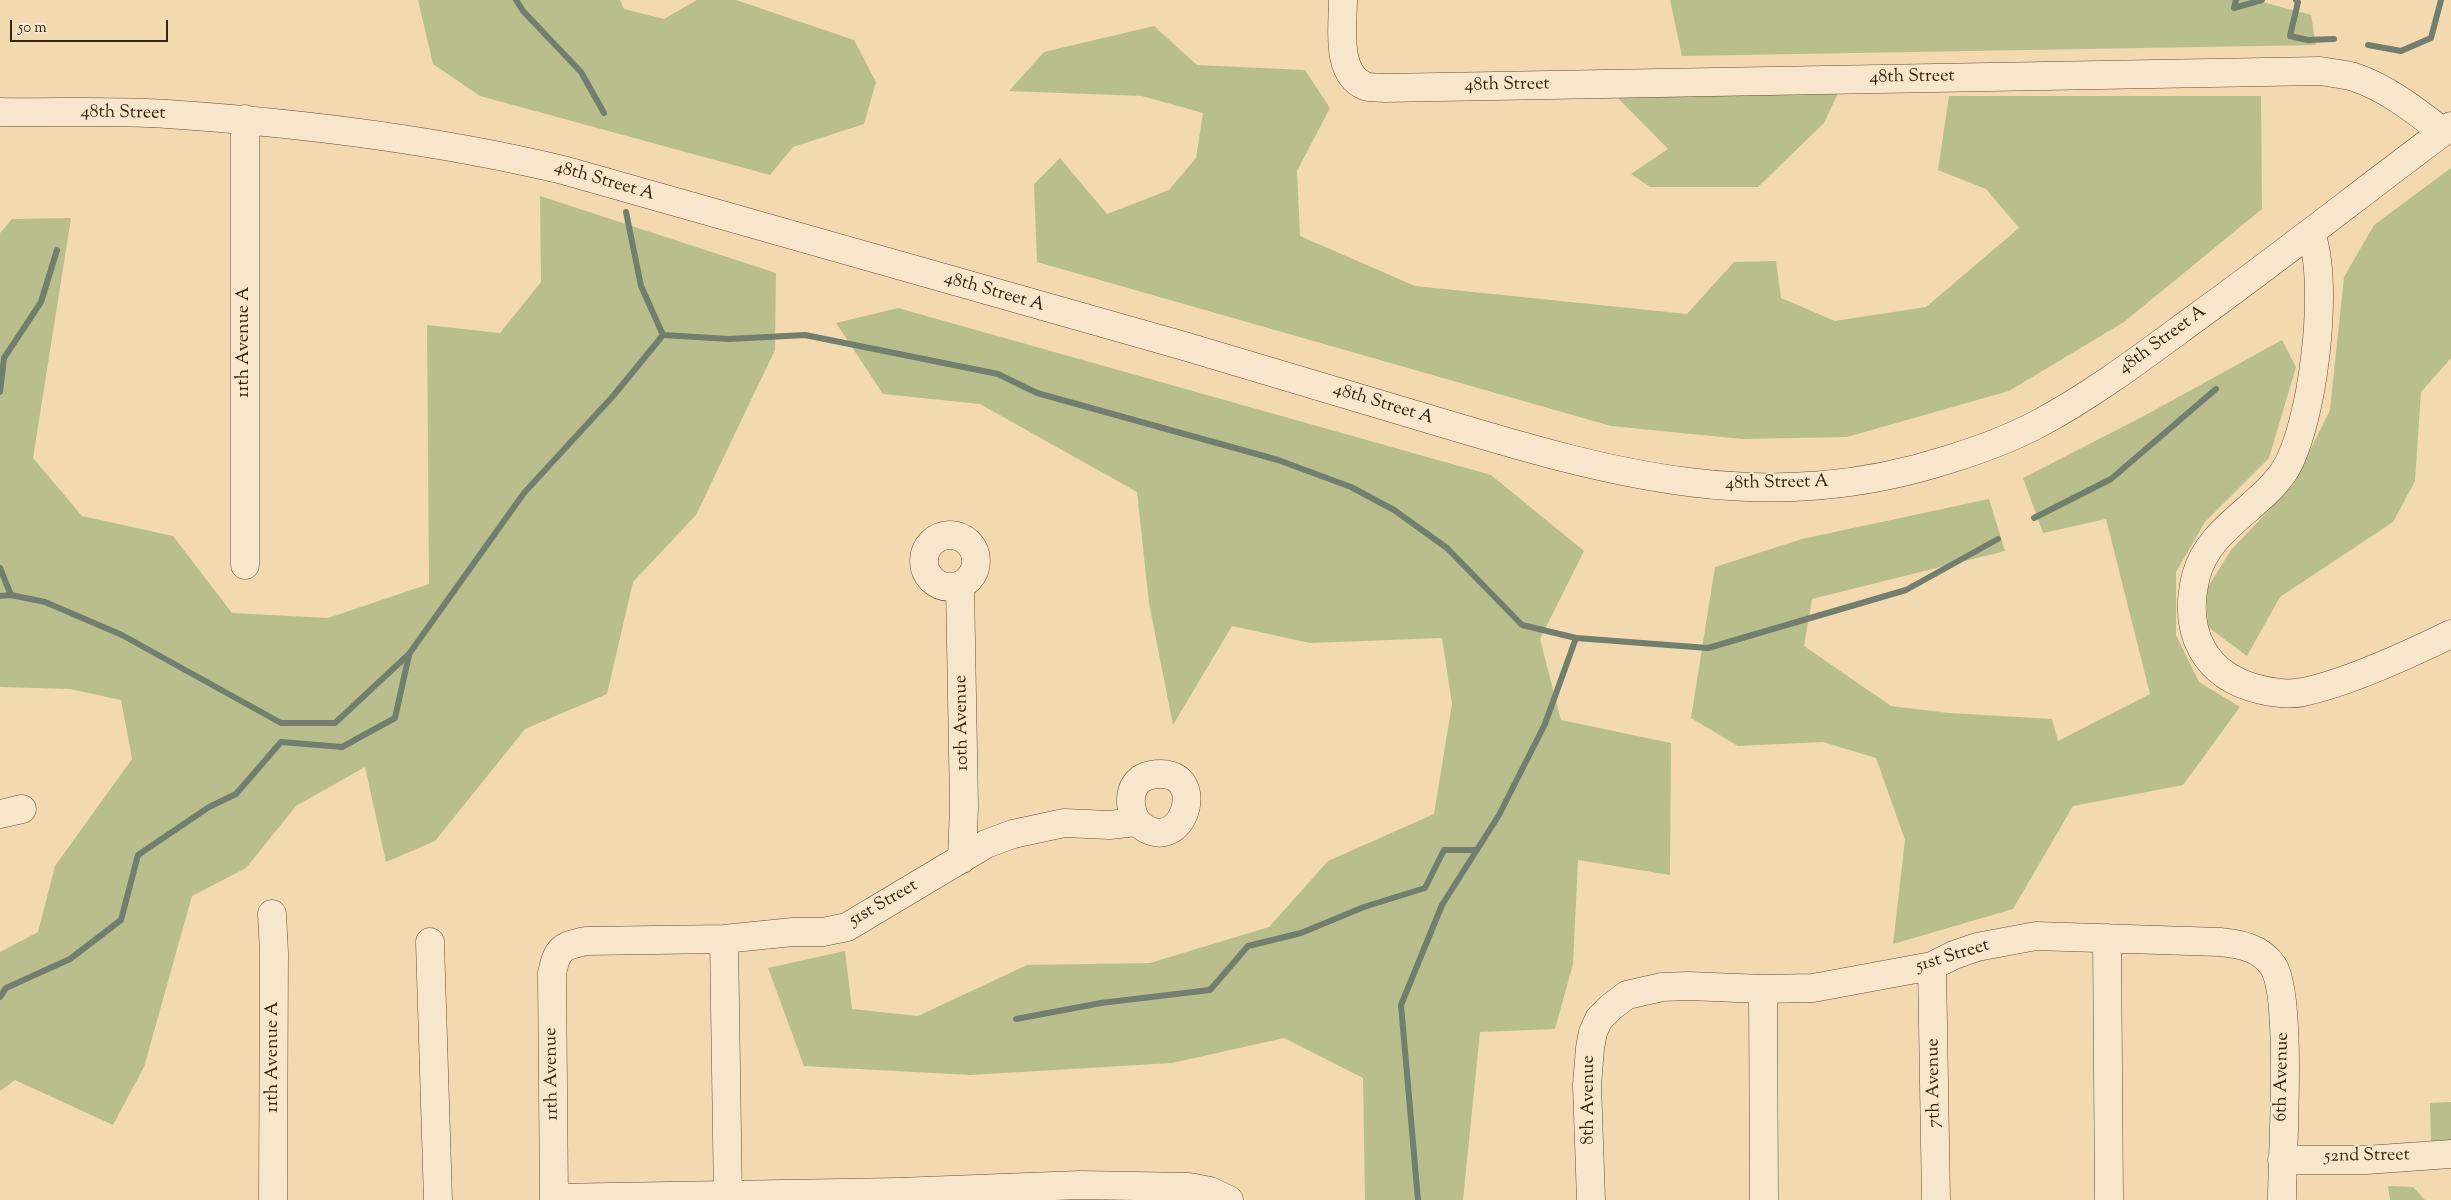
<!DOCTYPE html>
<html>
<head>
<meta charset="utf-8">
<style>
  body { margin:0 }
  #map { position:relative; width:2451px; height:1200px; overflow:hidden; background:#f2d9b0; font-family:"Sorts Mill Goudy",serif }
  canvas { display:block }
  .scale { position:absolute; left:10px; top:20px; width:158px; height:22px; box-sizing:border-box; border:2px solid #34230e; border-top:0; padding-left:6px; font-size:15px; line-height:18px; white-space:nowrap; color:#34230e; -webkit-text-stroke:4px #f7e6cc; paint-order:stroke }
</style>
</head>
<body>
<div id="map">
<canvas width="2451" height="1200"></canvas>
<div class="scale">50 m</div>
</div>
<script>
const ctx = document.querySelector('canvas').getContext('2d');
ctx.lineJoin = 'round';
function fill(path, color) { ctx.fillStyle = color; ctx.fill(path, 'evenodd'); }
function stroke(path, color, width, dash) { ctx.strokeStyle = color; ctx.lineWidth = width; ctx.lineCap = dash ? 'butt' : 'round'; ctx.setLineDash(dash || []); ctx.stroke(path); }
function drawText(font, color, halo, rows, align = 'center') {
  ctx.font = font + ' "Sorts Mill Goudy",serif'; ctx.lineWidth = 4; ctx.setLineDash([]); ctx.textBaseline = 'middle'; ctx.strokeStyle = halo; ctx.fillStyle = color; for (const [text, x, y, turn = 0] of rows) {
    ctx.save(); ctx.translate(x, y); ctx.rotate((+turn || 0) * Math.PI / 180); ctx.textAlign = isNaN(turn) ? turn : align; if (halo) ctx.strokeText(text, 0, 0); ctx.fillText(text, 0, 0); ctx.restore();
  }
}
const green = new Path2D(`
  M418 0H620L624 9 664 19 697 0H736L854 40 876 82 864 124 793 147 770 175 480 96 433 64Z
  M1670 0H2255L2311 15 2316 45 1682 56Z
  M1154 26 1197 65 1305 70 1330 108 1297 171 1300 236 1415 286 1687 314 1734 262 1776 261 1781 298 1835 321 1926 307 2019 228 1986 189 1938 170 1949 96H2261L2262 209 2124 322 2009 391 1847 437 1742 439 1611 426 1037 262 1034 184 1060 158 1107 214 1169 190 1196 158 1203 113 1142 96 1009 91 1044 52Z
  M1839 91 1824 123 1758 187H1650L1631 174 1668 149 1616 96Z
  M2451 168V358L2421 392 2415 481 2393 522 2280 597 2247 656 2208 627 2206 590 2231 550 2293 485 2330 410 2344 277 2374 225Z
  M540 196 776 273 775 350 696 515 633 582 607 694 525 729 435 841 386 862 365 767 296 806 246 868 192 896 144 1067 113 1125 15 1080 0 1091V952L38 932 55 866 132 759 121 700 70 689 0 687V233L12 219 71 218 33 458 82 516 173 536 232 613 328 618 429 584 427 325 500 333 541 282Z
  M898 308 1491 475 1584 551 1540 639 1561 720 1671 743 1670 875 1578 860 1573 964 1555 1029 1480 1032 1463 1200H1365L1363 1078 1284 1038 1172 1063 970 1075 804 1066 768 968 845 951 852 1009 918 1016 1027 965 1150 963 1269 927 1328 861 1434 814 1452 704 1442 638 1310 643 1232 626 1173 725 1149 603 1137 492 980 404 883 394 836 323Z
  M2282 340 2296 367 2269 458 2205 522 2176 572V635L2199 682 2240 707 2183 785 2073 806 2013 909 1893 944 1905 840 1876 758 1823 742 1738 746 1691 718 1715 567 1802 539 1989 499 2005 551 1812 599 1804 646 1891 706 1949 713 2052 719 2058 741 2150 694 2106 519 2043 533 2023 478 2142 417Z
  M2451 1102V1140L2431 1141 2430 1103Z
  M2388 1186 2413 1187 2425 1200H2390Z`);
const stream = new Path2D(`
  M516 0 523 11 581 72 604 113
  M2236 0 2234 8 2262 0
  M2296 0 2298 2 2290 36 2308 40 2334 39
  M2368 45 2401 51 2431 38 2441 0
  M626 212 641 286 663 335
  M0 392 4 358 41 302 57 250
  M2034 518 2111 479 2216 389
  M0 568 11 595
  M0 596 11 595 45 602 122 635 281 723H335L409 654 524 493 614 395 663 335 729 339 805 335 998 374 1037 393 1278 460 1351 487 1394 510 1447 548 1522 625 1576 638 1708 648 1906 590 1998 539
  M0 997 6 988 70 959 121 920 138 855 209 807 236 794 281 742 342 747 395 718 409 655
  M1016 1019 1101 1003 1210 990 1248 946 1301 933 1364 907 1425 888 1444 850H1477
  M1418 1200 1401 1005 1442 905 1499 815 1545 724 1576 638`);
const minor = new Path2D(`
  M1343 0C1343 25 1335 74 1365 86 1370 88 1378 87 1384 88L2320 71C2331 73 2344 74 2354 77 2387 88 2416 111 2443 132
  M0 112C55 113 112 110 167 114 301 123 433 139 563 170 770 230 978 286 1184 346 1269 371 1354 397 1439 422 1616 475 1767 518 1950 459 1979 450 2009 439 2036 425 2093 395 2145 355 2197 317 2283 255 2366 189 2451 126
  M2311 234C2330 283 2313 429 2283 473 2257 510 2208 529 2196 576 2182 632 2204 677 2262 690 2275 693 2290 695 2303 692 2347 683 2410 654 2451 634
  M924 561a26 26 0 1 1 52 0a26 26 0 1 1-52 0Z
  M245 565V119
  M960 587 964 806 962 859
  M0 814 22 809
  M272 914 274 953 273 1200
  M2107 938 2109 1200
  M724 939 728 1200
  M430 942 438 1200
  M1932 966 1936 1200
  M1763 989 1764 1200
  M2282 1160H2366L2451 1154
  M554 1198 898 1192 1080 1185 1189 1187 1210 1191 1229 1200
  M554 1200 552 974C557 948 562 946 586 941L724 939 793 932H823L847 927 986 844 1013 834 1064 823 1109 825 1137 822C1183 865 1214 763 1151 775 1128 779 1127 806 1137 822
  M1591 1200 1587 1085 1590 1048 1593 1032 1599 1019 1611 1007 1627 995 1662 987 1688 986 1763 989 1813 988 1932 966 1954 955 1977 947 2036 936 2220 942C2241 944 2261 948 2273 966 2293 995 2282 1157 2282 1200`);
const streetNames = [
  ["48th Street",1912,78,-1],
  ["48th Street",1507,86,-1],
  ["48th Street",123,114,1],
  ["48th Street A",604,182,16],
  ["48th Street A",994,293,16],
  ["48th Street A",2163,341,-36],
  ["11th Avenue A",245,342,-90],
  ["48th Street A",1383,405,17],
  ["48th Street A",1777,484,-1],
  ["10th Avenue",963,723,-91],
  ["51st Street",884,904,-30],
  ["51st Street",1953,957,-17],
  ["11th Avenue A",274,1057,-90],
  ["11th Avenue",553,1074,-91],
  ["6th Avenue",2283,1077,-89],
  ["7th Avenue",1935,1083,-91],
  ["8th Avenue",1590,1100,-90],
  ["52nd Street",2367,1157,-1]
];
fill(green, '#b9bf8c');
stroke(stream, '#727e6e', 6);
stroke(minor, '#645036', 29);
stroke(minor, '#f7e6cc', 28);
drawText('18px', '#34230e', '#f7e6cc', streetNames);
</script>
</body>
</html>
